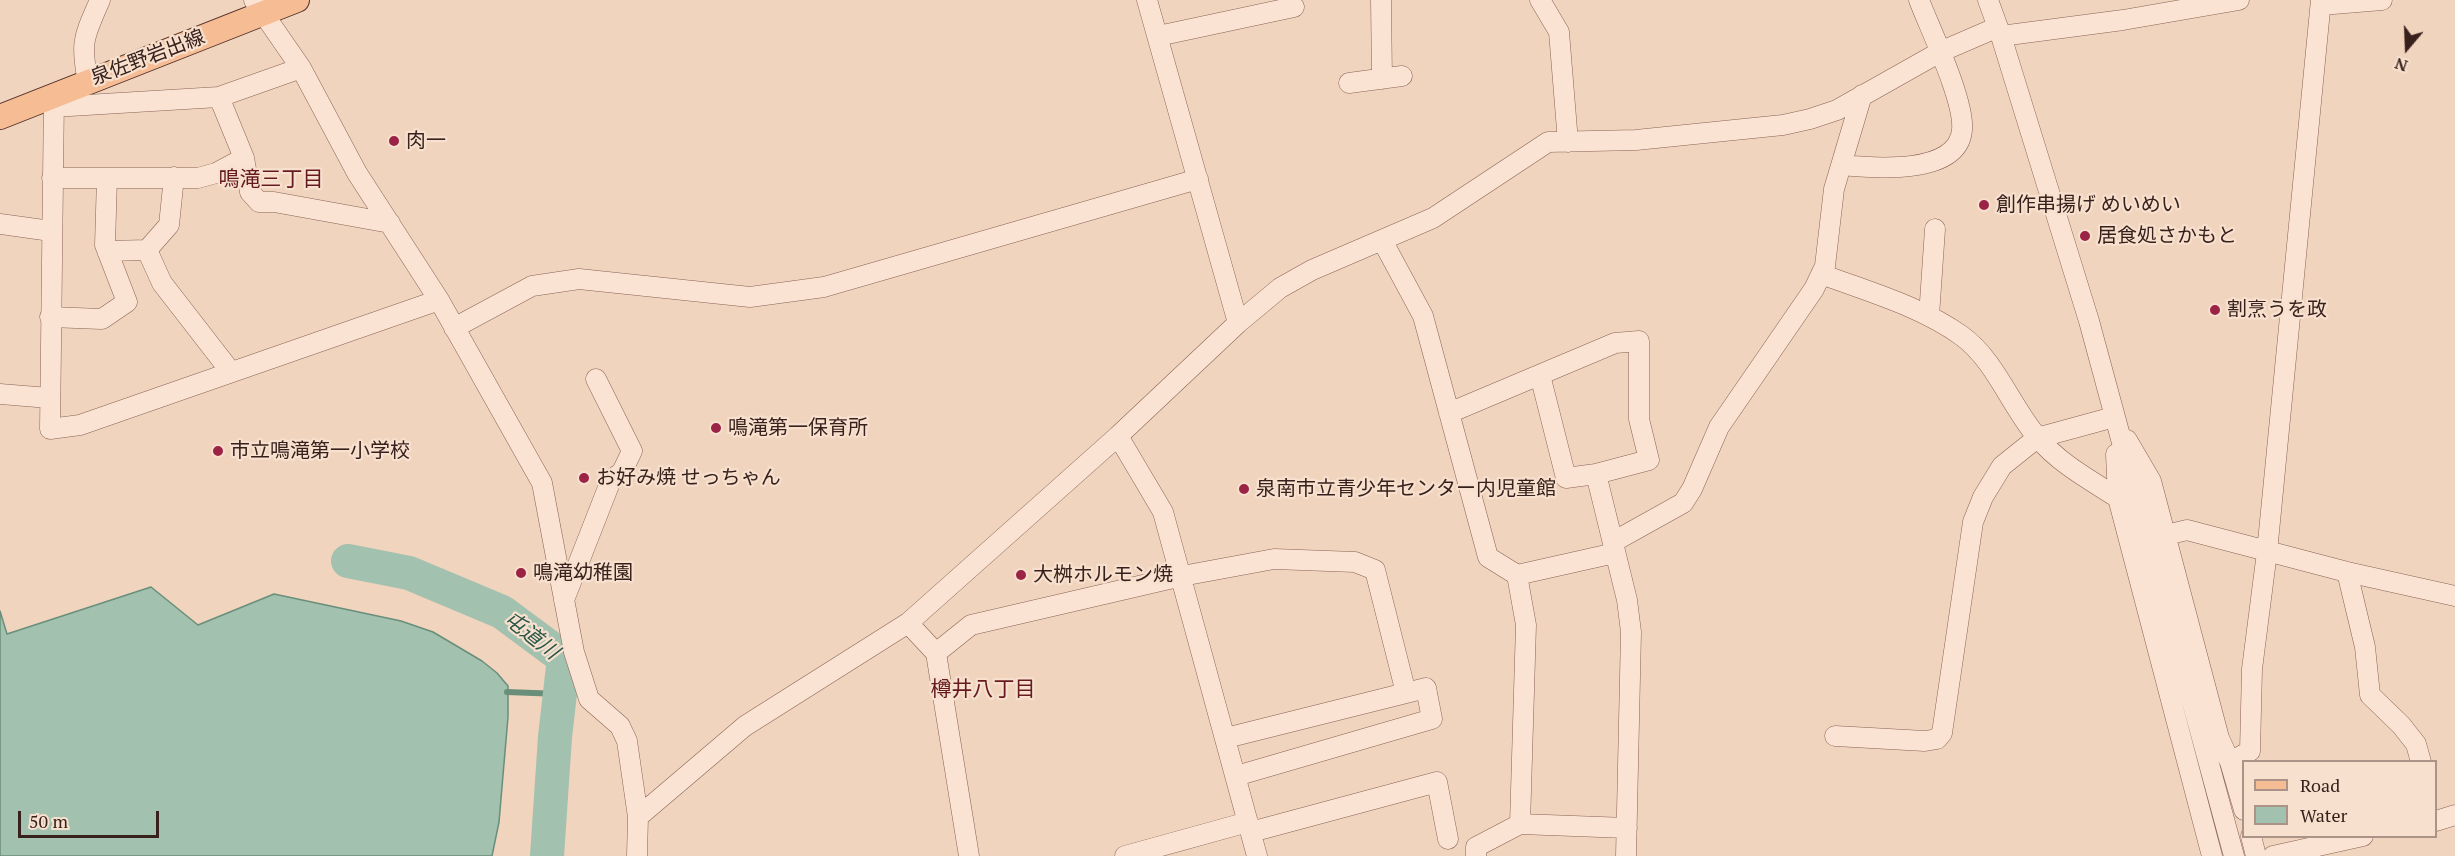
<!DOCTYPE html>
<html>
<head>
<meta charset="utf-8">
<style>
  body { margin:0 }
  #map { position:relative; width:2455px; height:856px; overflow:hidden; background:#f0d4be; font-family:"PT Serif",serif }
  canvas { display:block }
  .legend { position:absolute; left:2242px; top:760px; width:195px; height:78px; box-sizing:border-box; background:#f7e0ce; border:2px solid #ab9487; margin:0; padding:8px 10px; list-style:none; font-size:18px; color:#38211c }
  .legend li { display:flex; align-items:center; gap:12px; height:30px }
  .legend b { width:30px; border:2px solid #ab9487 }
  .north { position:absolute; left:2377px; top:18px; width:60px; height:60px; -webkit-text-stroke:4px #f7e0ce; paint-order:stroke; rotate:199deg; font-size:16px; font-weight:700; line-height:24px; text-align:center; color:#38211c }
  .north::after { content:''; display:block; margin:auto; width:21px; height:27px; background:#38211c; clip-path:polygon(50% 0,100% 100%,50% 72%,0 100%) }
  .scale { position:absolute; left:18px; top:811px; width:141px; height:27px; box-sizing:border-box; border:3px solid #38211c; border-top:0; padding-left:8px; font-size:18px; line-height:21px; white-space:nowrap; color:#38211c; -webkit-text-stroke:4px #f7e0ce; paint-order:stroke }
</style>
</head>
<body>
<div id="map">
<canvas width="2455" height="856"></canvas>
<ul class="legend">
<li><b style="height:8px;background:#f6bc94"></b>Road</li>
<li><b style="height:16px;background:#a2c1af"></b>Water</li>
</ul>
<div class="north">N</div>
<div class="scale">50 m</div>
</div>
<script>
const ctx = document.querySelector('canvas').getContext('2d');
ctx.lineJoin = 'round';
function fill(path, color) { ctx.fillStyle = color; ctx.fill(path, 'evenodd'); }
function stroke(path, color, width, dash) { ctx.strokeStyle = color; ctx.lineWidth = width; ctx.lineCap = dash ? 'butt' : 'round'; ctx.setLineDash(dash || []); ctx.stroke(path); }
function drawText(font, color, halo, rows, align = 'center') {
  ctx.font = font + ' "PT Serif","Noto Sans JP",serif'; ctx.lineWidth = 4.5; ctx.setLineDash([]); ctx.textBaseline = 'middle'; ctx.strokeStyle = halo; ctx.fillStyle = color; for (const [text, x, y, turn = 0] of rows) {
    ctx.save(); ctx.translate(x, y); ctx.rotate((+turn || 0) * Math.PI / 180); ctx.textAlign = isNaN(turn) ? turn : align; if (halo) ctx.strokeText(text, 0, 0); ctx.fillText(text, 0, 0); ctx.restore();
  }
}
const water = new Path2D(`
  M151 587 198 625 274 594 401 621 433 632 482 661 497 673 508 686V717L499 822 492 856H0V611L7 634Z`);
const stream = new Path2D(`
  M507 692 560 694`);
const river = new Path2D(`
  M348 561 409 573 502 612 564 658 555 737 547 856`);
const minor = new Path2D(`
  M254 0 301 68 357 173 439 300 542 483 574 652 589 699 620 726 627 741 638 817 637 856
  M1147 0 1238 323
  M1381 0 1382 79
  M1540 0 1559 32 1568 142
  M1988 0 2001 36 2089 321 2234 856
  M2321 5 2382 0
  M1158 36 1294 7
  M2001 36 2123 20 2239 0
  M88 82C80 41 84 37 100 0
  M1349 83 1402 76
  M54 96 50 429 80 425 439 300
  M219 97 244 158 250 192 259 202H274L390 223
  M53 107 219 97 301 68
  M1841 165C1872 168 1958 176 1962 130 1965 101 1930 29 1919 0
  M52 178H198L216 173 244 158
  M0 224 51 231
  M1382 240 1423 316 1488 557 1517 575 1615 553
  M147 250 162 283 231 372
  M107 251 147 250 169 225 174 177
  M1821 274C1869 292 1920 306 1962 336 1996 361 2011 407 2038 438 2060 464 2090 480 2118 498
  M1929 316 1935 229
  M50 317 102 319 127 302 105 245 107 178
  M454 328 532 286 579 279 750 297 824 287 1198 179
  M0 394 49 398
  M1449 413 1615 343 1639 341V419L1649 460 1596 474 1566 478 1540 375
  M1118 436 1163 512 1257 856
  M2127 440 2151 481 2219 738 2230 762 2244 810
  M2116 454 2118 498 2212 856
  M1596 474 1627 600 1631 632 1626 856
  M2166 535 2187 530 2347 572 2455 596
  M1613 542 1683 503 1692 489 1719 427 1814 289 1825 266 1834 189 1862 95
  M2347 572 2365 647 2370 695 2401 725 2416 744 2421 762
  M1517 575 1526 625 1520 824
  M564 600 611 480 622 472 632 451 596 379
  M908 623 936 653 969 856
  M936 653 971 625 1182 576 1274 559 1355 562 1375 570 1406 693
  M1835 736 1925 741 1937 739 1942 733 1973 522 1983 497 2002 466 2037 438 2114 417
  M1226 738 1426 688 1432 719 1236 776
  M2230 762 2250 751 2252 669 2267 552 2321 0
  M638 817 745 726 908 623 1118 436 1238 323 1280 288 1312 270 1433 218 1548 142 1636 140 1783 125 1810 119 1837 110 1940 52 1998 27
  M2436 821 2455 815
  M1251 832 1437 782 1448 839
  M2251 836 2256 856
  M1125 856 1248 822
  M1476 856V847L1520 824 1627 828
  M2273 856 2363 836`);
const major = new Path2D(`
  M0 117 297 0`);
const markers = [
  [394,141,6,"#9b2345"],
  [1984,205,6,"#9b2345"],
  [2085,236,6,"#9b2345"],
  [2215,310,6,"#9b2345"],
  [716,428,6,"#9b2345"],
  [218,451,6,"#9b2345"],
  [584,478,6,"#9b2345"],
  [1244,489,6,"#9b2345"],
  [521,573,6,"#9b2345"],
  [1021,575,6,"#9b2345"]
];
const streetNames = [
  ["泉佐野岩出線",148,58,-21]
];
const poiNames = [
  ["肉一",406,141],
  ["創作串揚げ めいめい",1996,205],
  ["居食処さかもと",2097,236],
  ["割烹うを政",2227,310],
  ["鳴滝第一保育所",728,428],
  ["市立鳴滝第一小学校",230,451],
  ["お好み焼 せっちゃん",596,478],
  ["泉南市立青少年センター内児童館",1256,489],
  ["鳴滝幼稚園",533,573],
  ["大桝ホルモン焼",1033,575]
];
const neighbourhoodNames = [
  ["鳴滝三丁目",271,180],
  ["樽井八丁目",983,690]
];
const waterNames = [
  ["屯道川",531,636,38]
];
fill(water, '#a2c1af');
stroke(water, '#698f7b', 1.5);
stroke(stream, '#698f7b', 6);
stroke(river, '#a2c1af', 34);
stroke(minor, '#896356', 21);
stroke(major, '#56332b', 26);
stroke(minor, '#fae3d2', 20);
stroke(major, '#f6bc94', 24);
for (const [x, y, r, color] of markers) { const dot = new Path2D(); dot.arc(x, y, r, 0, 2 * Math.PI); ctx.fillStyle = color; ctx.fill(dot); stroke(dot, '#f7e0ce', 2); }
drawText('20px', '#38211c', '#f7e0ce', streetNames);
drawText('20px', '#38211c', '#f7e0ce', poiNames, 'left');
drawText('21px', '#66191e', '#f7e0ce', neighbourhoodNames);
drawText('italic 21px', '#2a5849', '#f7e0ce', waterNames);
</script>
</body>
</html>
